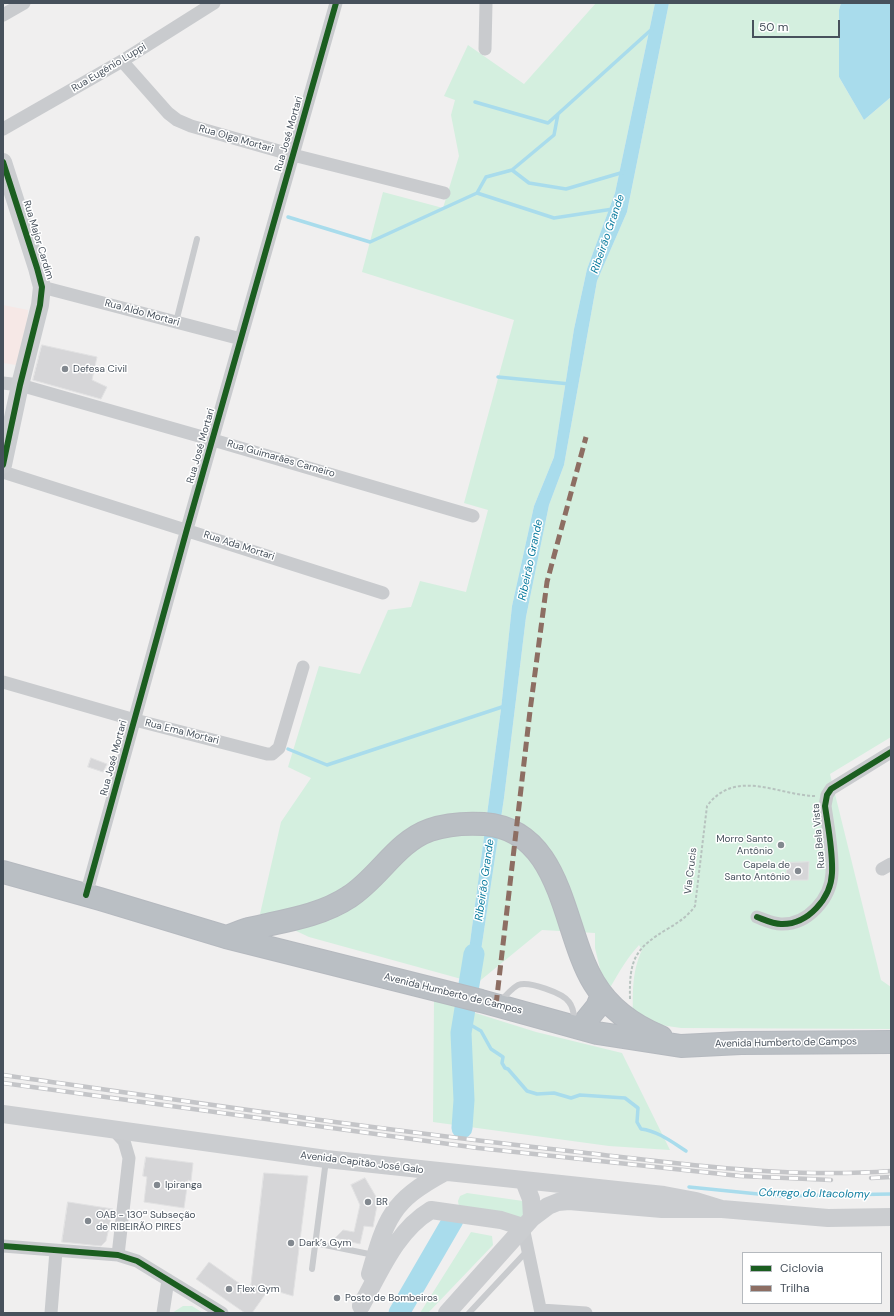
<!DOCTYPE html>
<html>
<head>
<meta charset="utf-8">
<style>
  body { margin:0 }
  #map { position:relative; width:894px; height:1316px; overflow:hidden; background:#f0efef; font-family:"DM Sans",sans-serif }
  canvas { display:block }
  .frame { position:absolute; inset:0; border:4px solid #47515c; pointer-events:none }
  .legend { position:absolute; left:742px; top:1252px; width:140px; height:52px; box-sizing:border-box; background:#fff; border:1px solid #b5b9be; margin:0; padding:5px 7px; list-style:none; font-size:12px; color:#47515c }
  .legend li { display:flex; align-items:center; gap:8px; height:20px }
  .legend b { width:20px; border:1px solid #b5b9be }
  .scale { position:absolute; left:752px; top:20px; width:88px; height:18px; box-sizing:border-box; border:2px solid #47515c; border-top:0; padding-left:5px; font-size:12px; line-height:14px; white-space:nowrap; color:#47515c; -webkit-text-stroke:3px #fff; paint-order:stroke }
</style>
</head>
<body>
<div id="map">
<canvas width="894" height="1316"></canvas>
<div class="frame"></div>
<ul class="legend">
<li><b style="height:5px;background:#1b5e20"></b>Ciclovia</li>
<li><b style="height:5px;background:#8d6e63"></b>Trilha</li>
</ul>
<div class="scale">50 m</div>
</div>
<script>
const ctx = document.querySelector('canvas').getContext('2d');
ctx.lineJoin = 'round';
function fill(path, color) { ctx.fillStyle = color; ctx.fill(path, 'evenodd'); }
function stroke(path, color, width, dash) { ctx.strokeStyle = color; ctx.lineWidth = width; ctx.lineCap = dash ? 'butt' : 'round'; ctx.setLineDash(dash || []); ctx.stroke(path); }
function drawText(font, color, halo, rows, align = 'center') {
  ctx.font = font + ' "DM Sans",sans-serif'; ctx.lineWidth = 3; ctx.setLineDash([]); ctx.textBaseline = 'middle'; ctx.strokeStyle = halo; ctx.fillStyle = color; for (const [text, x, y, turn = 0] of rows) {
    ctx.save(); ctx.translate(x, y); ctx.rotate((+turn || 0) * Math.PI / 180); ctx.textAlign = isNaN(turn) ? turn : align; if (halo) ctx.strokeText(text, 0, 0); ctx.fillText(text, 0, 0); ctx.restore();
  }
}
const medical = new Path2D(`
  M3 305 28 310 27 325 16 365 3 363Z`);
const green = new Path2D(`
  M596 3H655L615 193 587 269 574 329 554 457 534 506 512 606 501 709 465 980 309 937 260 914 281 822 311 778 288 767 319 666 360 674 388 610 411 607 420 581 466 592 488 510 464 503 514 320 362 272 383 192 443 208 459 156 451 115 455 100 444 96 468 45 524 84Z
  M669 3H841L839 10V77L864 120 891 97V737L830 774 881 980 891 987V1029L681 1028 633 1021C633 996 631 973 642 950L639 945C627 958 620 971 611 986L604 985 595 948V933L542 930 476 984 504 798 526 617 549 505 564 465 597 281 627 212Z
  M434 1000 536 1032 622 1053 670 1150 609 1146 433 1122Z
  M467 1193 523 1201 528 1206 520 1220 459 1207 458 1201 460 1196Z
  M471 1232 492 1236 493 1245 428 1313H420Z
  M183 1306H192L203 1313H172Z`);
const water = new Path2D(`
  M655 3H669L627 212 597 281 564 465 549 505 526 617 504 798 476 984 465 980 501 709 512 606 534 506 554 457 574 329 587 269 615 193Z
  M841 3H891V97L864 120 839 77V10Z`);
const stream = new Path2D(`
  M475 102 548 123 652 29
  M512 170 529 183 566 189 624 172
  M477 193 554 218 613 209
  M288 217 370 242 477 193 486 177 512 170 554 135 558 114
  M498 377 570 384
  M288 749 327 765 505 706
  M464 1017 469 1024 481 1031 491 1049 503 1057 502 1063 505 1068 508 1069 527 1091 537 1094 554 1093 571 1098 580 1095 625 1098 638 1108 637 1122 641 1129C658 1131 672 1142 686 1151
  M689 1187 778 1196 891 1194`);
const river = new Path2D(`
  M462 1128 464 1100 461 1033 474 954
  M399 1313 453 1220`);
const building = new Path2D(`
  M42 345 97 357 92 380 107 387 101 399 33 380Z
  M91 758 107 764 103 772 88 767Z
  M809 862 808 880H786L787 863Z
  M146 1157 193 1163 191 1181 188 1180 184 1208 144 1202 147 1177 143 1176Z
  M264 1173 308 1176 293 1296 269 1289 252 1313H245L196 1279 209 1262 250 1291Z
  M365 1178 378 1200 373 1227 364 1226 360 1244 335 1238 343 1230 354 1232 360 1205 351 1185Z
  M68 1202 113 1209 106 1241 101 1246 62 1242Z`);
const path = new Path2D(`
  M630 999C629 959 635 948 669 928 679 922 688 916 695 906L707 806C736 767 779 796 816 796`);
const lane = new Path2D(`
  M176 322 197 239
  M500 1002C505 996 511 989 518 985 529 981 563 993 569 1002 574 1008 574 1016 575 1023
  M315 1243 374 1255
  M312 1269 326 1160
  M469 1313 527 1251`);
const street = new Path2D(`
  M3 15 24 3
  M485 49 486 3
  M122 61 168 113 177 120 191 126 293 155 444 193
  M3 129 122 61 214 3
  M42 287 241 339
  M3 383 20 385 213 440 473 516
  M3 472 383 593
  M3 682 135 720 267 754H272L279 748 303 667
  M882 869 891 864
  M86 895 187 529 336 3
  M757 917C765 920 773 924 781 924 808 925 831 898 832 873 833 851 828 827 825 806L827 795 831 789 891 752
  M112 1128 124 1141 129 1158 118 1255
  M523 1227 541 1313
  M3 1246 118 1255 137 1261 222 1313
  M541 1310 586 1313
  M51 1313 56 1251
  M163 1313 168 1280`);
const secondary = new Path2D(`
  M3 162 37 268 42 287 40 305 20 385 3 465
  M3 1114 326 1159 664 1195 696 1201 722 1209
  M524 1181 531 1199 532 1218
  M370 1274C386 1218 391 1201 445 1172
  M361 1306C380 1272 396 1231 431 1210L501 1220 523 1227
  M447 1313 532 1218 548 1206 558 1202 569 1201 662 1209H722L828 1218 891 1217`);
const highway = new Path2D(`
  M3 872 100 899 226 937 481 1001 597 1033 681 1046 741 1043 891 1042
  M226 937C234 935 241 931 249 929 255 927 261 927 267 925 295 919 325 913 349 897 379 878 396 842 430 830 447 824 466 823 484 824 564 830 562 931 594 983 609 1008 634 1026 661 1037
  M580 1028 597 1007 602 995`);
const rail = new Path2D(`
  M3 1075C191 1102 380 1130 569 1151 676 1163 783 1179 891 1171
  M3 1083 478 1148 740 1176 831 1180
  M871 1178 891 1177`);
const quiet = new Path2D(`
  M496 1005 530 711 547 582 586 437`);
const cycleway = new Path2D(`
  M3 162 37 268 42 287 40 305 20 385 3 465
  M86 895 187 529 336 3
  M757 917C765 920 773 924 781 924 808 925 831 898 832 873 833 851 828 827 825 806L827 795 831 789 891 752
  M3 1246 118 1255 137 1261 222 1313`);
const markers = [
  [65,369,4,"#82888f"],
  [781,845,4,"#82888f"],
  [798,871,4,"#82888f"],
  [157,1185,4,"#82888f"],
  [368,1202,4,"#82888f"],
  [88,1221,4,"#82888f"],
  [291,1243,4,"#82888f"],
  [229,1289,4,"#82888f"],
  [337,1298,4,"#82888f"]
];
const streetNames = [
  ["Rua Eugênio Luppi",109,68,-31],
  ["Rua José Mortari",289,134,-74],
  ["Rua Olga Mortari",236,139,16],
  ["Rua Major Cardim",38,240,73],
  ["Rua Aldo Mortari",142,313,15],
  ["Rua José Mortari",201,446,-74],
  ["Rua Guimarães Carneiro",281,459,16],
  ["Rua Ada Mortari",239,546,18],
  ["Rua Ema Mortari",182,732,14],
  ["Rua José Mortari",114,758,-75],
  ["Rua Bela Vista",819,836,-95],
  ["Via Crucis",691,871,-83],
  ["Avenida Humberto de Campos",453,994,14],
  ["Avenida Humberto de Campos",786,1043,-1],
  ["Avenida Capitão José Galo",362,1163,7]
];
const poiNames = [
  ["Defesa Civil",73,369],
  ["Morro Santo",773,839,"right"],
  ["Antônio",773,851,"right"],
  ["Capela de",790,865,"right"],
  ["Santo Antônio",790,877,"right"],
  ["Ipiranga",165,1185],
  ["BR",376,1202],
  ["OAB - 130ª Subseção",96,1215],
  ["de RIBEIRÃO PIRES",96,1227],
  ["Dark’s Gym",299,1243],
  ["Flex Gym",237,1289],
  ["Posto de Bombeiros",345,1298]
];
const waterNames = [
  ["Ribeirão Grande",608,234,-71],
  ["Ribeirão Grande",531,560,-78],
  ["Ribeirão Grande",485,880,-82],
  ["Córrego do Itacolomy",814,1194,1]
];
fill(medical, '#f6e8e6');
fill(green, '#d4efdf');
fill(water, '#a9dcec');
stroke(stream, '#a9dcec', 3.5);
stroke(river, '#a9dcec', 21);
fill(building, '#d6d6d8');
stroke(building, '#e1e1e2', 1);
stroke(highway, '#b5b9bf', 24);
stroke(path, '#b7c3bf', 2, [3, 2]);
stroke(lane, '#c9cbce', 6);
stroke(street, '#c9cbce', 13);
stroke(secondary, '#cbcdd0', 18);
stroke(highway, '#babfc4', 22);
stroke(rail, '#c4c5c8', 4.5);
stroke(rail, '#fff', 3, [9]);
stroke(quiet, '#8d6e63', 5, [10, 5]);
stroke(cycleway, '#1b5e20', 6);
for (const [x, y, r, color] of markers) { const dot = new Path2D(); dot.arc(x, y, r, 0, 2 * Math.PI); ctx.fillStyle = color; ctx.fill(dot); stroke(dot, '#fff', 1.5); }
drawText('10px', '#47515c', '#fff', streetNames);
drawText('10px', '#47515c', '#fff', poiNames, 'left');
drawText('italic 11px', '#0d7da0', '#fff', waterNames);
</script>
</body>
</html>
